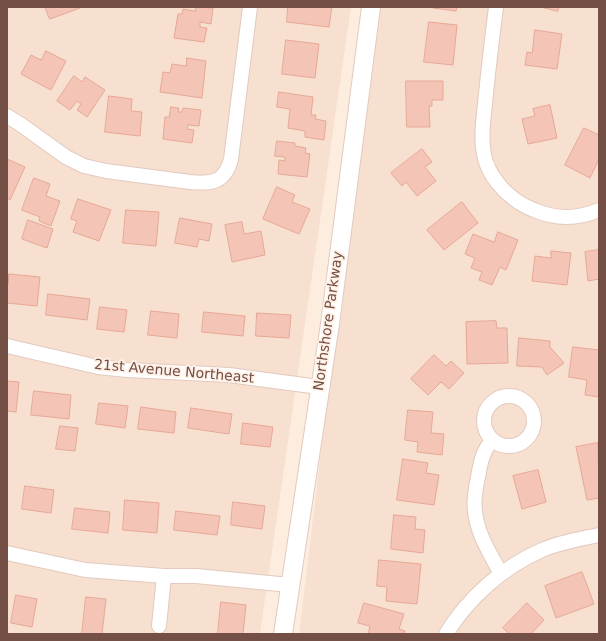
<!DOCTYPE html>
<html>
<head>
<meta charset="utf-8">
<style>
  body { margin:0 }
  #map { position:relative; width:606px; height:641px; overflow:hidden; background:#fdeddf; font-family:"DejaVu Sans",sans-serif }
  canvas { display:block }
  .frame { position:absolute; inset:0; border:8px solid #744f46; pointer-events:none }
</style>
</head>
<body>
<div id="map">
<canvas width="606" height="641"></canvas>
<div class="frame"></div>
</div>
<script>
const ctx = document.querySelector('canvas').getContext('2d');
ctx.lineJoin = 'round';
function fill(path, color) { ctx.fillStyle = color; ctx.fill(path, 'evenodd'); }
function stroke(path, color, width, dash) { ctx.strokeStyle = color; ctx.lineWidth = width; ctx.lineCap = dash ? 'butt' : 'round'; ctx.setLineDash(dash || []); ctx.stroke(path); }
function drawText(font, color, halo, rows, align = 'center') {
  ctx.font = font + ' "DejaVu Sans",sans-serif'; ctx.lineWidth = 3.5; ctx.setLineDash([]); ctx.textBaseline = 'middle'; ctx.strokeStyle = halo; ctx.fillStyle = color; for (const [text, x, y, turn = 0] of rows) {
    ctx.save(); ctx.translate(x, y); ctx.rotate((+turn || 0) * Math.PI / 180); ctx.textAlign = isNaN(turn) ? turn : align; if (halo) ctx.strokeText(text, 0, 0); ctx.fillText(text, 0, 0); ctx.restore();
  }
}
const residential = new Path2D(`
  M7 7H351L260 634H7Z
  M375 7H599V634H299Z`);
const building = new Path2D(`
  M45 7H79L80 8 50 19Z
  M196 7 213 8 211 24 200 22V27L207 28 204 42 174 38 178 14H182L183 9 195 11Z
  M288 7H332L329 27 287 22Z
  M433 7H457L456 11 433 8Z
  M541 7H559L558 11Z
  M429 22 457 25 453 65 424 62Z
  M535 30 562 34 557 69 525 65 527 52 532 53Z
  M286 40 319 44 315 78 282 74Z
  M46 51 66 61 51 90 21 74 31 55 41 60Z
  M187 58 206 61 202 98 160 92 163 72 170 73 172 64 186 66Z
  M74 76 82 82 85 77 105 90 87 117 77 110 81 104 77 101 70 110 57 101Z
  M406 81H443V100H432V106H429L430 127H407Z
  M279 92 313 97 311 115H316L315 119 326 121 324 140 305 137V131L288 128 290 109 277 107Z
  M109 96 132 99 131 111 142 112 140 136 105 132Z
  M550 105 557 138 528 144 522 119 535 116 533 109Z
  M171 107 179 108 178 112H182L183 108 201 110 199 126 188 125 187 129 194 130 192 143 163 139 165 117H169Z
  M584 128 599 135V159L590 178 565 165Z
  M277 141 295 143V146L306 148 305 153 310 154 307 177 278 174 279 160 285 161V157L275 156Z
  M422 149 432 162 425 167 436 181 417 196 406 182 402 186 391 173Z
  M7 159 25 167 10 200 7 198Z
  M34 178 50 184 46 196 60 201 51 226 39 221 40 217 22 210Z
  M277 187 295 195 292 202 310 209 299 234 263 219Z
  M78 199 111 210 99 241 73 232 77 221 71 219Z
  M462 202 478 223 444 250 427 230Z
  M126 210 159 212 156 246 123 243Z
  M180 218 212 224 209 241 199 239 197 247 175 243Z
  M28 220 53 229 47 248 22 239Z
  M242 222 244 234 261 231 265 255 232 262 225 225Z
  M498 232 518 240 506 270 500 267 492 285 479 280 482 272 471 268 475 258 465 254 473 234 494 242Z
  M599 250V279L588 281 585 252Z
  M551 251 571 253 567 285 532 281 535 256 551 258Z
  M9 274 40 277 37 306 7 303V284H8Z
  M48 294 90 299 87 320 46 315Z
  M100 307 127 310 124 332 97 329Z
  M151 311 179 314 177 338 148 335Z
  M204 312 245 316 243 336 202 332Z
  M257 313 291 315 289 338 256 336Z
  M496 321 497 328H507L508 363 467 364 466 322Z
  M519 338 550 341V347L564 363 547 375 542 367 517 366Z
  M573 347 599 350V397L585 395 587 380 569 377Z
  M434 355 446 366 451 361 464 373 449 389 441 382 428 395 411 379Z
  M7 381 19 382 16 412 7 411Z
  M34 391 71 395 69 419 31 415Z
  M99 403 128 406 125 428 96 424Z
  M141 407 176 412 174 433 138 429Z
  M191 408 232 414 229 434 188 428Z
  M408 410 433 412 431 433 444 434 442 455 417 452 418 442 405 440Z
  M243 423 273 427 270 447 241 444Z
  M60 426 78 428 75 451 56 449Z
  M598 443 599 498 587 500 576 447Z
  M403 459 428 463 426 473 439 475 434 505 397 500Z
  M538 470 546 502 522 509 513 476Z
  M25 486 54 490 51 513 22 509Z
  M125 500 159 503 157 533 123 530Z
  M233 502 265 506 262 529 231 525Z
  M75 508 110 512 108 533 72 529Z
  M176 511 220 516 217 535 174 530Z
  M394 515 416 517 415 529 425 530 423 553 391 549Z
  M379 560 421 564 417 604 386 601 387 587 377 586Z
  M582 572 594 604 556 618 545 586Z
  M16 595 37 599 32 627 11 623Z
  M86 597 106 599 102 634H82Z
  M221 602 246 605 243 634H218Z
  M364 603 404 614 399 629 405 631 404 634H368L370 626 358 623Z
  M527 603 544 620 531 634H509L503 628Z`);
const minor = new Path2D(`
  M496 7C492 39 488 72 485 104 483 122 480 144 486 162 493 183 513 202 534 210 555 219 578 219 599 210
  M7 116 20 124 66 157 84 166 106 171 190 182C211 184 225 183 231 159L250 7
  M7 346 98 367 127 370 229 375 319 387
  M484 421a25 25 0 1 1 50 0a25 25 0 1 1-50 0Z
  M492 440C482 453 481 461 478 477 476 488 473 500 475 511 477 534 491 555 501 574
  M7 553 85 570 164 576H196L290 585
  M159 626 164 576
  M446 634C468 598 503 567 542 550 560 542 580 539 599 535`);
const tertiary = new Path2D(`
  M283 634 330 324 371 7`);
const streetNames = [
  ["Northshore Parkway",329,321,-82],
  ["21st Avenue Northeast",174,372,5]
];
fill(residential, '#f7e0d0');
fill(building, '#f4c5b6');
stroke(building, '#e7a896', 1);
stroke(minor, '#e3c9be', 16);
stroke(tertiary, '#e3c9be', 20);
stroke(minor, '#fff', 14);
stroke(tertiary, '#fff', 18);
drawText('14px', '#744f46', '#fff1e6', streetNames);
</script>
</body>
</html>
